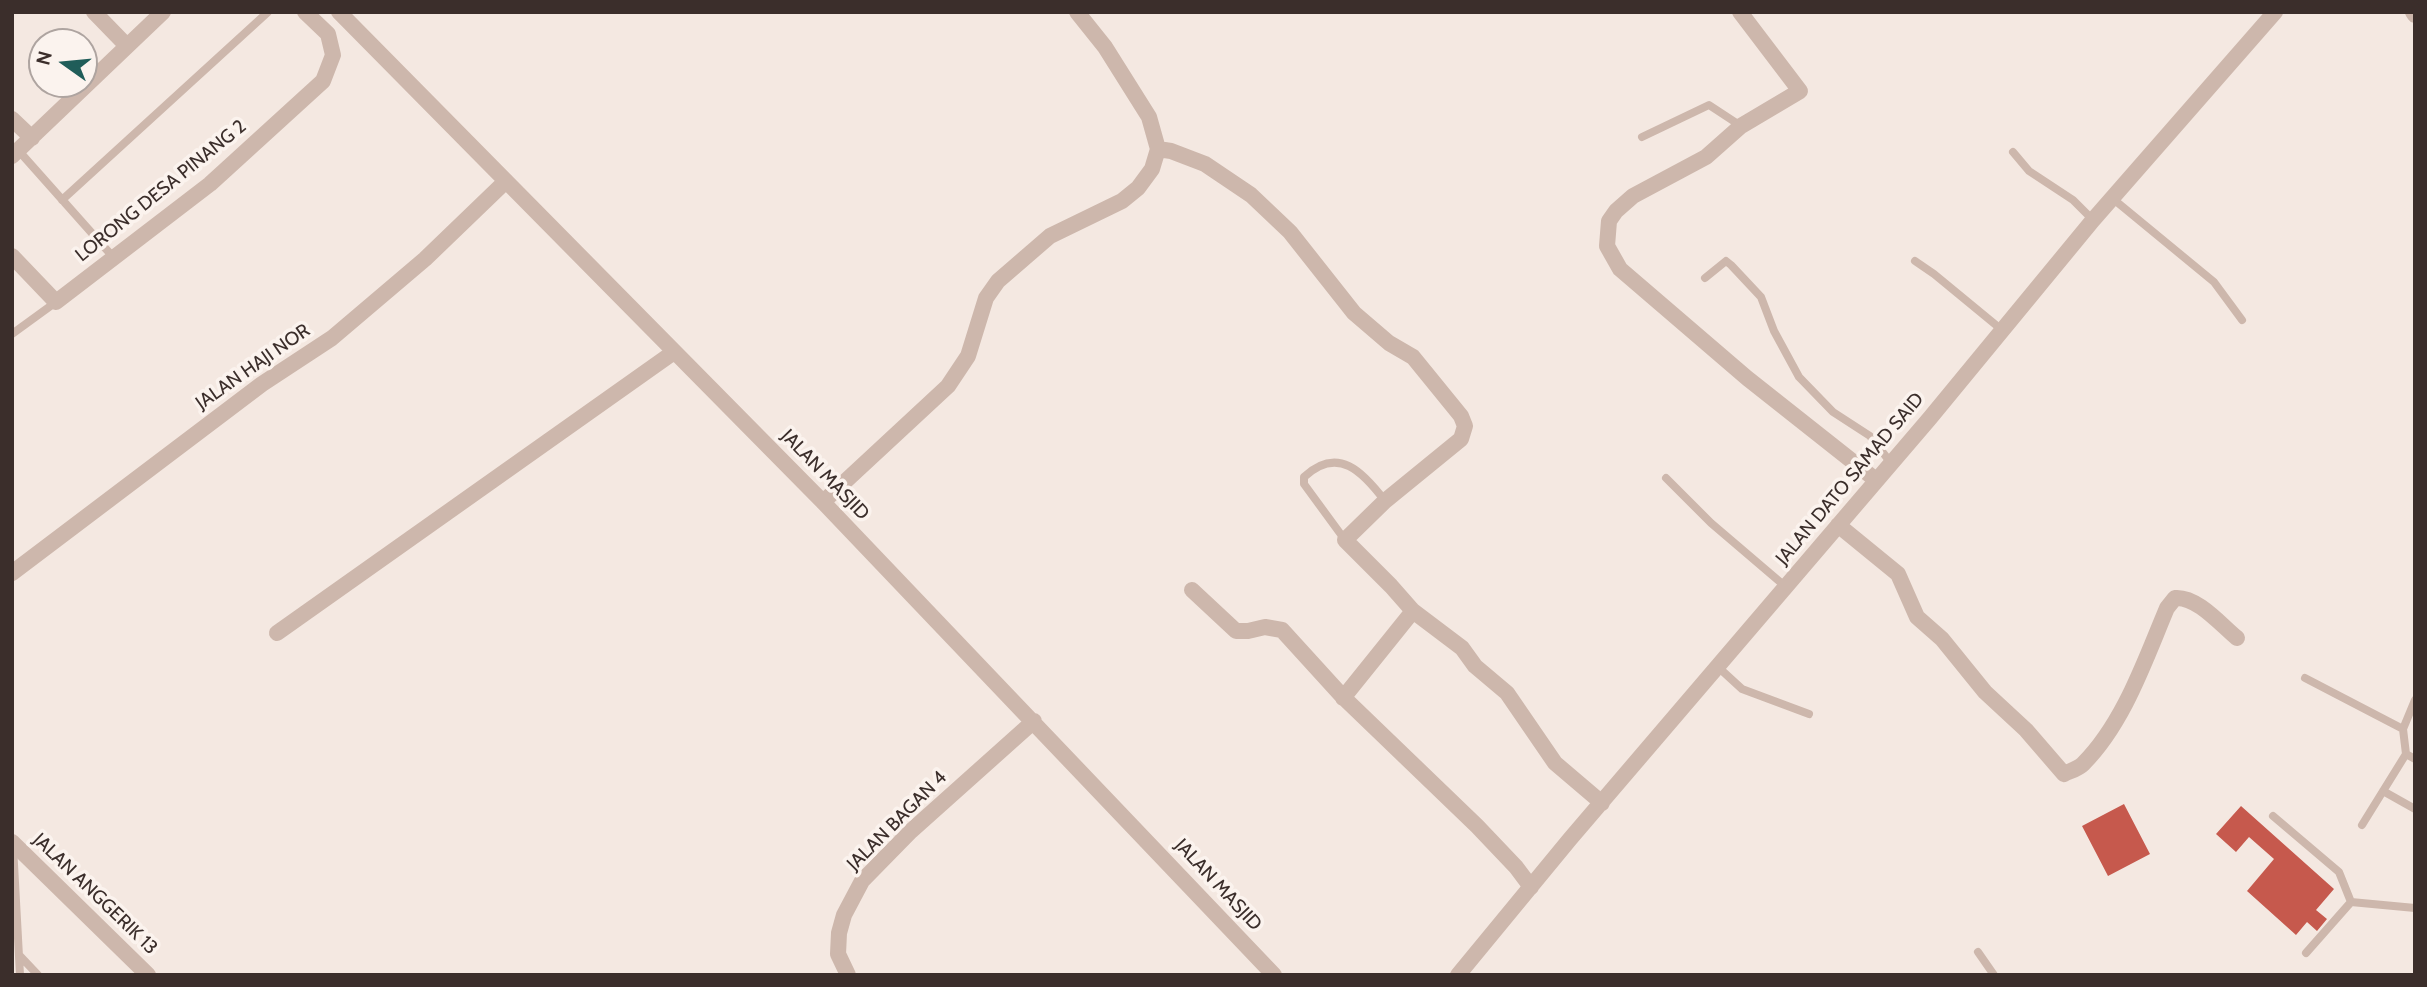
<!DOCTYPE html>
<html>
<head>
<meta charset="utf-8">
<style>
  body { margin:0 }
  #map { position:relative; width:2427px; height:987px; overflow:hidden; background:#f4e8e1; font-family:Cabin,sans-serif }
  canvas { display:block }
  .frame { position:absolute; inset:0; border:14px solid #3b2e2b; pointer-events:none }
  .north { position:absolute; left:28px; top:28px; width:70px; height:70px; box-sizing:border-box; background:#fbf3ee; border:2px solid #aea4a0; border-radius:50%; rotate:285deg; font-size:19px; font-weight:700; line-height:28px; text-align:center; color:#3b2e2b }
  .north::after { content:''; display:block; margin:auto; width:24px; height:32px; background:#205d59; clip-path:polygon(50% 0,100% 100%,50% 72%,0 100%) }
</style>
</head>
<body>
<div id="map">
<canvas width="2427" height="987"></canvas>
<div class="frame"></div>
<div class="north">N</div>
</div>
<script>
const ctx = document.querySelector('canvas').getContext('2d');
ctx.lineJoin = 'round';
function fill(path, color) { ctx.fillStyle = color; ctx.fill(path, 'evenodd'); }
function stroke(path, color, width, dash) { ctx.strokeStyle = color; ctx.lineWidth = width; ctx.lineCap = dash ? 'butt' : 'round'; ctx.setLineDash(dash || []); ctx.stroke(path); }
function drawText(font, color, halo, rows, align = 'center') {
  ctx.font = font + ' Cabin,sans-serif'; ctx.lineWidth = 7; ctx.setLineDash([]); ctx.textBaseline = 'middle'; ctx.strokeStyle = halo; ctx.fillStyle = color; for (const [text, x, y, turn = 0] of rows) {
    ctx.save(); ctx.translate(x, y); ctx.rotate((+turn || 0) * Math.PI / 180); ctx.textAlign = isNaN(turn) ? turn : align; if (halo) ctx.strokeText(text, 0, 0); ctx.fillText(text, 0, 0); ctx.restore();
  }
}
const building = new Path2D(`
  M2124 804 2150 854 2108 876 2082 826Z
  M2241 806 2334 889 2316 910 2327 919 2317 931 2307 922 2296 935 2247 891 2274 859 2249 837 2236 852 2216 834Z`);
const lane = new Path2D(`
  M1642 137 1709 105 1741 126
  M18 150 114 258
  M2013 152 2029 171 2073 200 2093 220
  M2112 198 2214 282 2242 320
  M62 200 268 12
  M1915 261 1934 274 2002 330
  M1705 278 1726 261 1731 265 1761 297 1774 331 1799 377 1833 412 1870 436 1891 463
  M12 334 56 302
  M1666 478 1711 523 1786 587
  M1345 540 1304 484V477C1338 445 1363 472 1385 501
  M1718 667 1742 689 1809 714
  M2305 678 2403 729 2406 754
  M2403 729 2415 700
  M2383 791 2415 809
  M2273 816 2339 872 2351 902
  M2362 825 2406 754 2415 759
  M13 846 20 975
  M1978 952 1994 975
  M2306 953 2351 902 2415 908
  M20 956 38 975`);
const street = new Path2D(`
  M94 12 127 46
  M339 12 823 502 1274 975
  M1740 12 1800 91 1741 126 1706 157 1633 196 1616 211 1609 221 1607 246 1620 269 1747 378 1876 480
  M2413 12 2415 15
  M12 119 32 138
  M1158 149 1171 151 1205 164 1251 195 1290 232 1354 313 1389 343 1413 357 1461 416 1465 426 1461 439 1385 501 1345 540 1391 586 1413 611 1462 648 1475 666 1507 693 1555 763 1602 803
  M12 156 163 12
  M12 256 56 302 210 184 323 81 333 55 328 34 305 12
  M823 502 948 386 968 356 986 298 998 281 1050 236 1122 201 1138 188 1152 169 1158 149 1149 117 1105 47 1077 12
  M1838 525 1898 574 1917 617 1942 639 1985 692 2026 730 2064 774C2070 771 2078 769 2083 764 2124 723 2145 660 2167 608L2175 598C2197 596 2221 625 2237 638
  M12 573 262 384 332 338 425 259 506 181
  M1192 590 1236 631H1248L1265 627 1282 630 1343 697 1477 826 1516 867 1531 887
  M277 633 674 352
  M1343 698 1413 611
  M12 842 148 975
  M848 975 838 954 839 933 844 915 862 881 911 831 1034 721
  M1458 975 1570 839 1930 418 2093 220 2275 12`);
const streetNames = [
  ["LORONG DESA PINANG 2",161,191,-39],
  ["JALAN HAJI NOR",253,367,-35],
  ["JALAN MASJID",825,475,46],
  ["JALAN DATO SAMAD SAID",1850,479,-50],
  ["JALAN BAGAN 4",897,821,-45],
  ["JALAN MASJID",1218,885,47],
  ["JALAN ANGGERIK 13",95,894,44]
];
fill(building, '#c6594d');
stroke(lane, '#cdb7ac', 8);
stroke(street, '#cdb7ac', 16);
drawText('19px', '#3b2e2b', '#fbf3ee', streetNames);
</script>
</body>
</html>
